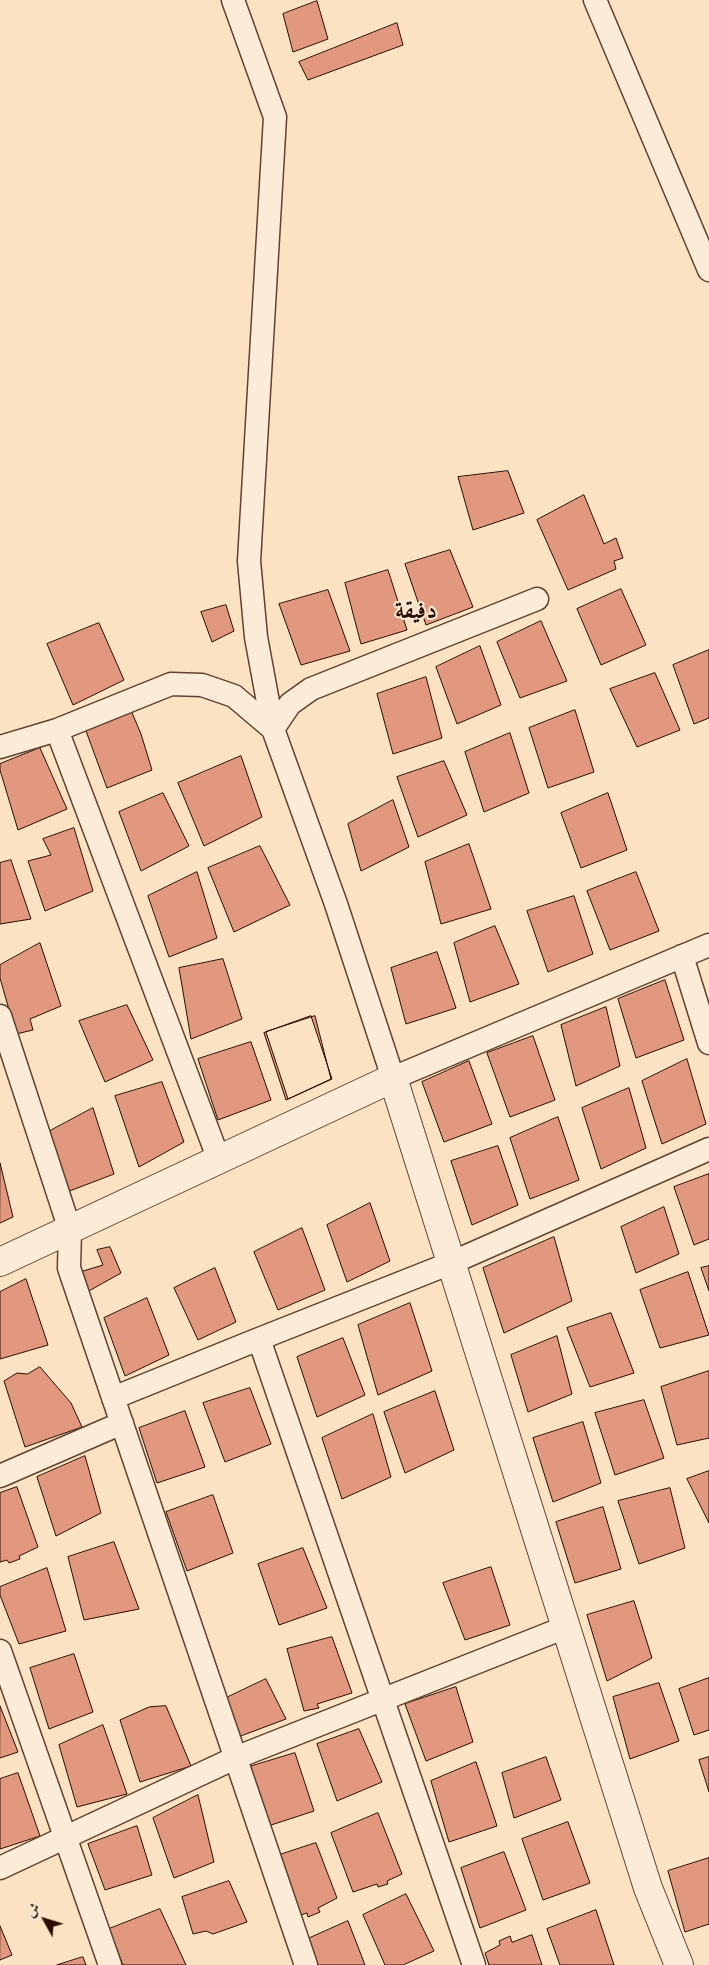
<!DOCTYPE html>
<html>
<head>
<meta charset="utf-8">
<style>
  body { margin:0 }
  #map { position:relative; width:709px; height:1965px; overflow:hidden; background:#fae2c2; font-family:"Old Standard TT",Amiri,serif }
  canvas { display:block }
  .north { position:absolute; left:20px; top:1895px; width:50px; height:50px; -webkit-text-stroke:4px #fcecd7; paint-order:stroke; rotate:309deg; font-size:14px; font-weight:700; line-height:20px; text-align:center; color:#2c0d00 }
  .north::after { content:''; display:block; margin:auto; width:18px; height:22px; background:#2c0d00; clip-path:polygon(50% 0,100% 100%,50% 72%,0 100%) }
</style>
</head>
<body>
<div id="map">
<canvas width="709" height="1965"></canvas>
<div class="north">ش</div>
</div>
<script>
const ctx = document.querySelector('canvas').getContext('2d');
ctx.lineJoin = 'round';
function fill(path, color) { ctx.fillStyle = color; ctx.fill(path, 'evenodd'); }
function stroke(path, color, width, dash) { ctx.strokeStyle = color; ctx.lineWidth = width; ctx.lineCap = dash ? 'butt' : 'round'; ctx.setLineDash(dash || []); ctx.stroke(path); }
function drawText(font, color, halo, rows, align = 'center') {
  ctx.font = font + ' "Old Standard TT",Amiri,serif'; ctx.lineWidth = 4; ctx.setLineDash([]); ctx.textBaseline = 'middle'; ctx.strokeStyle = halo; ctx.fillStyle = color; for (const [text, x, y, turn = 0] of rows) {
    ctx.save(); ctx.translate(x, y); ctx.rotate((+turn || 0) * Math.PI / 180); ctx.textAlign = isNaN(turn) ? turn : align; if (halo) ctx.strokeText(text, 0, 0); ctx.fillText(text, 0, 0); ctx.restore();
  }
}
const building = new Path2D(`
  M317 1 328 39 293 52 283 14Z
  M397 23 403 45 308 80 299 62Z
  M508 471 524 513 473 530 458 477Z
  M584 495 604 544 616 538 623 558 614 561 616 569 568 590 537 520Z
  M450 550 473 607 426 625 405 564Z
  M388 570 407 630 361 644 345 583Z
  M621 589 646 645 601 665 577 609Z
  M328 590 350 651 301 665 279 604Z
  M226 605 234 631 212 642 201 612Z
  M541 621 567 681 520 698 497 642Z
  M99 623 124 680 73 705 47 644Z
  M480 646 501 705 457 724 436 667Z
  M709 650V718L694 724 673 665Z
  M655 673 680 730 637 747 610 689Z
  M426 677 442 738 393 754 377 694Z
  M130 708 141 734 152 770 107 788 86 731Z
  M575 710 594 772 548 788 529 728Z
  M510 733 529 793 484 812 465 752Z
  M40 748 67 809 18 830 0 770V764Z
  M241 756 262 817 204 846 178 783Z
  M444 761 467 815 418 837 397 777Z
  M163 793 189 846 141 871 119 812Z
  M608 793 627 850 581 868 561 813Z
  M393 800 409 847 361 871 348 824Z
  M74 828 93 891 45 911 28 861 51 855 43 839Z
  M469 844 491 909 441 924 425 862Z
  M260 846 290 905 234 932 208 868Z
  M11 860 31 919 0 924V863Z
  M197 872 217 938 169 957 148 896Z
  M636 872 659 931 610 950 587 891Z
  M574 896 593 954 548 972 527 911Z
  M495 926 519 984 470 1002 454 943Z
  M40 943 61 1006 30 1019 33 1030 16 1034 0 978V965Z
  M437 952 456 1008 406 1024 391 968Z
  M223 959 242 1019 191 1039 179 968Z
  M665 980 684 1040 636 1058 618 999Z
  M127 1005 153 1060 105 1082 79 1021Z
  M606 1007 620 1066 576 1086 561 1025Z
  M311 1016 332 1079 286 1100 264 1033Z
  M315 1016 331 1079 288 1099 266 1032Z
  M533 1036 555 1100 510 1117 487 1053Z
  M251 1042 271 1100 218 1120 198 1059Z
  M687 1059 706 1124 662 1144 642 1081Z
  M469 1061 492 1124 444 1142 422 1082Z
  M162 1082 184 1142 139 1167 115 1096Z
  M629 1088 646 1148 601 1169 582 1108Z
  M93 1108 114 1174 67 1192 50 1131Z
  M558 1117 579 1180 530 1199 510 1138Z
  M498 1146 518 1205 472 1225 451 1161Z
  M0 1163 13 1217 0 1223Z
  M709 1174V1239L694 1245 674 1187Z
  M370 1203 390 1261 347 1282 327 1225Z
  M664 1207 679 1254 636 1273 621 1227Z
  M302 1228 325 1290 278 1310 254 1252Z
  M554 1237 572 1301 504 1333 483 1268Z
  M110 1247 121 1273 87 1292 80 1272 103 1265 97 1250Z
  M709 1266V1291L701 1268Z
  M215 1268 236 1322 198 1340 174 1288Z
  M688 1272 709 1335 660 1348 640 1290Z
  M26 1279 48 1345 0 1359V1292Z
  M147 1298 169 1355 125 1376 104 1318Z
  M410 1303 432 1371 378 1395 358 1325Z
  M611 1313 634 1373 590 1387 567 1328Z
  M557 1336 572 1394 528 1412 511 1355Z
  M343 1338 365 1395 317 1417 297 1357Z
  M40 1367 71 1403 82 1427 25 1447 4 1381 17 1373 27 1374Z
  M709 1371V1438L677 1445 661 1387Z
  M250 1388 271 1444 225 1462 203 1403Z
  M435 1391 454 1450 405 1473 384 1412Z
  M644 1400 664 1458 615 1475 595 1413Z
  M185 1411 205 1467 157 1483 139 1428Z
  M373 1414 391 1477 342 1499 322 1438Z
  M583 1422 601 1483 553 1502 533 1438Z
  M85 1456 101 1513 56 1536 37 1477Z
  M709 1471V1523L687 1479Z
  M17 1487 38 1547 19 1556 20 1559 9 1563 7 1560 0 1562V1493Z
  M670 1488 685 1548 639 1564 618 1501Z
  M213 1495 233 1553 187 1571 166 1512Z
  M603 1507 621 1569 575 1583 556 1522Z
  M114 1542 139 1609 84 1620 68 1557Z
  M303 1548 327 1608 279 1625 258 1564Z
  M491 1567 510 1625 465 1640 443 1583Z
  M47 1568 66 1631 19 1644 0 1595V1587Z
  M634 1601 652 1658 607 1681 587 1615Z
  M332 1637 352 1693 317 1704 319 1708 304 1711 287 1649Z
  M74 1654 93 1712 49 1729 30 1668Z
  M709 1678V1730L694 1735 679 1689Z
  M266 1679 286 1719 238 1737 224 1699Z
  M659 1683 679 1741 630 1759 613 1697Z
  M456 1687 473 1742 426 1761 405 1704Z
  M0 1706 18 1752 0 1758Z
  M166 1706 191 1766 140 1782 120 1720 149 1707Z
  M103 1725 127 1794 77 1807 59 1745Z
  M359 1729 382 1782 337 1801 317 1744Z
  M295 1753 314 1811 265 1827 249 1767Z
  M546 1757 561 1800 514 1818 502 1773Z
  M709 1757V1792L699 1760Z
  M476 1762 497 1826 449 1842 431 1781Z
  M18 1773 40 1836 0 1849V1779Z
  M198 1795 214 1862 174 1878 153 1818Z
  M378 1813 402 1874 387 1881 388 1884 378 1887 377 1884 353 1892 331 1833Z
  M568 1822 590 1883 543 1900 522 1839Z
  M137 1826 152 1875 105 1890 88 1844Z
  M316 1843 337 1898 318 1908 320 1912 308 1917 307 1913 292 1918 270 1858Z
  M504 1852 526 1910 480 1928 461 1868Z
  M709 1858V1924L685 1932 668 1871Z
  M229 1881 247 1922 213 1934 206 1931 193 1934 182 1897Z
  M406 1894 434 1951 403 1965H385L363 1915Z
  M160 1909 186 1965H123L109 1929Z
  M596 1910 614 1965H560L547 1929Z
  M348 1921 365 1965H310L301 1942Z
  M0 1926 12 1955 0 1960Z
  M532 1935 542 1965H489L485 1953 500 1945 499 1941 510 1936 512 1942Z
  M83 1957 86 1965H57Z`);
const minor = new Path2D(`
  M233 0 275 117 249 561 256 637 273 729 336 904 393 1078 709 945
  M595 0 709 270
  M57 730 219 1160
  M0 747 57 730 171 684 202 685 234 696 273 729 290 704 311 689 537 599
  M682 956 709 1043
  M0 1016 70 1230 69 1268 306 1965
  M259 1339 451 1263 709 1149
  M113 1398 259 1339 474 1965
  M0 1476 122 1423
  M0 1651 110 1965
  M0 1868 235 1758 566 1627`);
const tertiary = new Path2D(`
  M0 1262 393 1078 648 1888 679 1965`);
const districtNames = [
  ["دفيقة",416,612]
];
fill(building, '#e1987f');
stroke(building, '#2c0d00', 1);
stroke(minor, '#604230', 25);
stroke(tertiary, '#604230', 30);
stroke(minor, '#fcecd7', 22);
stroke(tertiary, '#fcecd7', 28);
drawText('bold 24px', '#2c0d00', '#fcecd7', districtNames);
</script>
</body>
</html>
